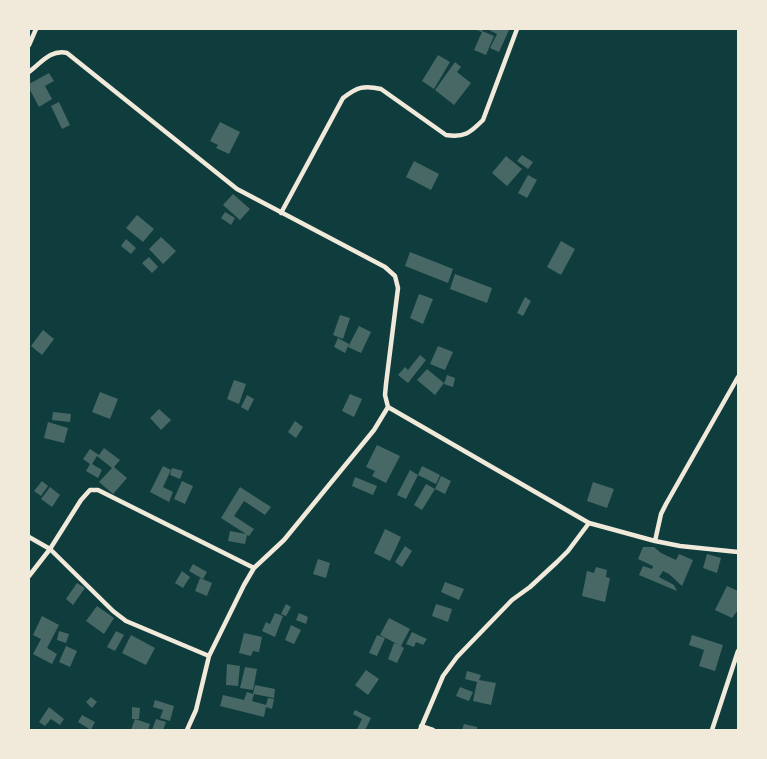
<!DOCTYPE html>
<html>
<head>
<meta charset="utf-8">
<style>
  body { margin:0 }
  #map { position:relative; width:767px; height:759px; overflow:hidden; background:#0f3d3e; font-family:Figtree,sans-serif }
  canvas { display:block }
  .frame { position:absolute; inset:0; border:30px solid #f1e9da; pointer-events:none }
</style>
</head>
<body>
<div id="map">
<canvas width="767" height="759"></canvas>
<div class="frame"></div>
</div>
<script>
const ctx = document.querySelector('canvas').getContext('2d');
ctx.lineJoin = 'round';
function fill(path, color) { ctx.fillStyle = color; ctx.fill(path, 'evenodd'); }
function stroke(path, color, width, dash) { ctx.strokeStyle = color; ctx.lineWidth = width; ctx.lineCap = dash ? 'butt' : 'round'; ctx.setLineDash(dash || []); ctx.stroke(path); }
const building = new Path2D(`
  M474 29H483L482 31 494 36 486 55 474 50 482 32Z
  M487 29 509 30 499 52 490 48 497 34Z
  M438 55 450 62 434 89 422 81Z
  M455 62 461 67 457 72 471 83 454 105 435 90Z
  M49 73 54 81 45 86 52 99 39 107 29 88V84Z
  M59 102 70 125 62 129 51 106Z
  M220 122 240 132 229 154 216 148 218 145 210 141Z
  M522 155 533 162 528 169 517 161Z
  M506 156 522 169 507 186 492 173Z
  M414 161 439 174 431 190 406 177Z
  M528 175 537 180 527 198 518 193Z
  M233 194 250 209 240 220 223 205Z
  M225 212 235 218 231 225 221 218Z
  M137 215 154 229 143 242 126 228Z
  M161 237 176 251 163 264 149 249Z
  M126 239 136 248 131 254 121 246Z
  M561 241 575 249 561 275 547 267Z
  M410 252 453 269 448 283 405 266Z
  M149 257 158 267 152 273 142 263Z
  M455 274 492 288 487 303 450 289Z
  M419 294 433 299 423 324 410 318Z
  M525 297 531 301 523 316 517 313Z
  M340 315 350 318 343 339 333 335Z
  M359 326 371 332 361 353 348 347Z
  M43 330 54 339 42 355 31 346Z
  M338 338 349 344 345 353 334 347Z
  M438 346 453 352 445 370 430 364Z
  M420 355 426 360 408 383 398 375 405 367 408 370Z
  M427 369 444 383 435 395 417 380Z
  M447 375 455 378 453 387 444 384Z
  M234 380 246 384 239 404 227 399Z
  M100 392 118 399 110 419 92 412Z
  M350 394 362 399 354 417 342 411Z
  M247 395 254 399 248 411 241 407Z
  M159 409 171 420 161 430 150 418Z
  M53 412 71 414 70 422 52 420Z
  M295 421 303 427 296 438 288 432Z
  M48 422 68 428 64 443 44 438Z
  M377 445 400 456 386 483 372 476 375 471 366 467Z
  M104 448 120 460 114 467 127 478 113 494 99 482 112 468 97 456 92 464 102 470 98 478 86 471 90 464 83 459 90 449 99 455Z
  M163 466 171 470 163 487 173 492 169 502 150 492Z
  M422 466 440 475 436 484 418 475Z
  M172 468 183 471 180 479 170 475Z
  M410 470 418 475 406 499 397 495Z
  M441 476 451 481 445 494 435 489Z
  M355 477 377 486 373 495 352 486Z
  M42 481 48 486 41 496 34 491Z
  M182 481 193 486 185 504 174 499Z
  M593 482 614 489 607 508 587 501Z
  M426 484 435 489 422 510 414 505Z
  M50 487 60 495 52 507 41 499Z
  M240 487 271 507 265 515 244 501 234 516 254 529 249 536 247 535 245 544 228 541 230 531 246 534 221 518Z
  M385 529 401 537 390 561 374 553Z
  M405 546 412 551 402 567 395 562Z
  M643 547H654L661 553 676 560 679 554 693 560 682 586 669 574 663 571 659 577 674 585 677 591 639 575 643 566 652 569 653 566 638 559Z
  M707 554 721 558 717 573 703 568Z
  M318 559 330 563 326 578 313 574Z
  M193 564 207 572 203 579 189 571Z
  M596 567 607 570 606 577 610 578 605 602 582 596 587 571 594 573Z
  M182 571 190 577 183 588 175 583Z
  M200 578 212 583 207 596 195 591Z
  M445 582 464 589 459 600 441 592Z
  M77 583 85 588 73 605 66 599Z
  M727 586 738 591V610L732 618 715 610Z
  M286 604 291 607 286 616 281 614Z
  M436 604 452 609 448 622 432 616Z
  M97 606 114 618 104 634 86 621Z
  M275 613 283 616 275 637 262 631 266 622 270 624Z
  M299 613 308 617 306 624 296 620Z
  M42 616 59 625 47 648 57 654 52 664 33 654 41 639 33 635Z
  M389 618 410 629 401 646 404 648 397 663 388 659 394 643 399 645 380 635Z
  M291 625 301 630 294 644 285 640Z
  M59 631 69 634 66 643 57 640Z
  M116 631 124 635 115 651 107 647Z
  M412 632 427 639 423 645 416 642 414 647 406 644Z
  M244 633 262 637 259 652 253 651 251 656 239 653Z
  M131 635 155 648 146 665 122 653Z
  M377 635 385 638 377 656 369 653Z
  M692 635 723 645 715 671 699 666 704 650 689 645Z
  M66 646 77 651 70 667 59 662Z
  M227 664 240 666 238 686 226 685Z
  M245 667 257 669 253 690 240 688Z
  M366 670 379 679 368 695 355 685Z
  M467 671 481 675 479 680 496 683 491 705 473 701 477 682 465 679Z
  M255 685 275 689 274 698 254 694 252 701 266 705 268 698 274 699 272 709 266 707 264 717 220 706 223 695 244 700 247 692 253 694Z
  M460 687 473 692 469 701 456 696Z
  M91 697 97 702 92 708 86 702Z
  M155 700 174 706 170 721 160 718 163 710 153 707Z
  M49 707 64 719 60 725 51 719 45 726 39 722Z
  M132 707 140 708 139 719H135L150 724 148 730H131L135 719H132Z
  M355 710 371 718 365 730 357 729 362 719 353 714Z
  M82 715 95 722 91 730 78 722Z
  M156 719 166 722 163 730H152Z
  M464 724 477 727V730H462Z`);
const minor = new Path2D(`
  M29 45 36 29
  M29 72C41 63 51 49 67 53L237 189 385 267 395 276 398 288 386 384 385 395 388 407 374 430 284 540 254 568 244 585 209 656 196 710 187 730
  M281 213 343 98C357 87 364 85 381 89L446 135C464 138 470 133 483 120L517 29
  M388 407 589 523 655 541 680 546 738 552
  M29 537 50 549 113 611 126 621 209 656
  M655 541 661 514 666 504 738 377
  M29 576 50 549 81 500 90 490H98L254 568
  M421 726 433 730
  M420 730 443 676 457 657 512 600 530 587 557 562 568 551 589 523
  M712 730 738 651`);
fill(building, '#486865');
stroke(minor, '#f1e9da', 4.5);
</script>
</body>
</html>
